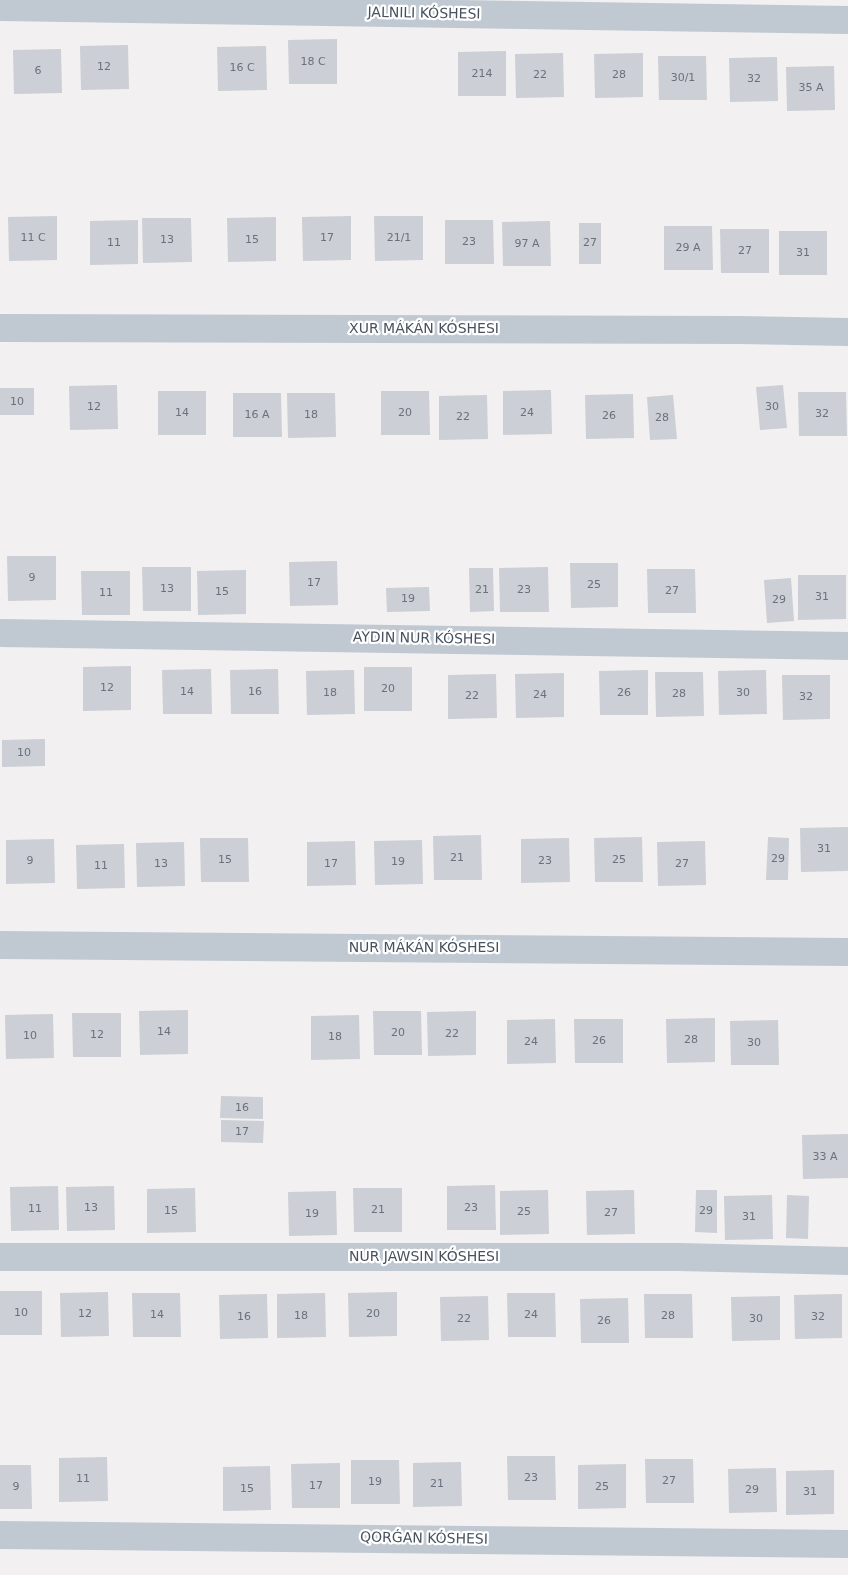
<!DOCTYPE html>
<html>
<head>
<meta charset="utf-8">
<style>
  body { margin:0 }
  canvas { display:block; background:#f2f0f0 }
</style>
</head>
<body>
<canvas width="848" height="1575"></canvas>
<script>
const ctx = document.querySelector('canvas').getContext('2d');
ctx.lineJoin = 'round';
function fill(path, color) { ctx.fillStyle = color; ctx.fill(path, 'evenodd'); }
function stroke(path, color, width, dash) { ctx.strokeStyle = color; ctx.lineWidth = width; ctx.lineCap = dash ? 'butt' : 'round'; ctx.setLineDash(dash || []); ctx.stroke(path); }
function drawText(font, color, halo, rows, align = 'center') {
  ctx.font = font + ' "DejaVu Sans",sans-serif'; ctx.lineWidth = 4.5; ctx.setLineDash([]); ctx.textBaseline = 'middle'; ctx.strokeStyle = halo; ctx.fillStyle = color; for (const [text, x, y, turn = 0] of rows) {
    ctx.save(); ctx.translate(x, y); ctx.rotate((+turn || 0) * Math.PI / 180); ctx.textAlign = isNaN(turn) ? turn : align; if (halo) ctx.strokeText(text, 0, 0); ctx.fillText(text, 0, 0); ctx.restore();
  }
}
const building = new Path2D(`
  M337 39V84H289L288 40Z
  M128 45 129 89 81 90 80 46Z
  M266 46 267 90 218 91 217 47Z
  M61 49 62 93 14 94 13 50Z
  M506 51V96H458V52Z
  M563 53 564 97 516 98 515 54Z
  M643 53V97L595 98 594 54Z
  M658 56H706L707 100H659Z
  M777 57 778 101 730 102 729 58Z
  M834 66 835 110 787 111 786 67Z
  M57 216V260L9 261 8 217Z
  M351 216V260L303 261 302 217Z
  M374 216H423V260L375 261Z
  M276 217V261L228 262 227 218Z
  M142 218H191L192 262 143 263Z
  M138 220V264L90 265V221Z
  M445 220H493L494 264H445Z
  M550 221 551 266H503L502 222Z
  M579 223H601V264H579Z
  M664 226H712L713 270H664Z
  M720 229H769V273H721Z
  M779 231H827V275H779Z
  M117 385 118 429 70 430 69 386Z
  M783 385 787 428 760 430 756 387Z
  M0 388H34V415H0Z
  M551 390 552 434 503 435V391Z
  M158 391H206V435H158Z
  M381 391H429L430 435H381Z
  M798 392H846L847 436H799Z
  M233 393H281L282 437H233Z
  M287 393H335L336 437 288 438Z
  M633 394 634 438 586 439 585 395Z
  M487 395 488 439 439 440V396Z
  M673 395 677 439 650 440 647 397Z
  M7 556H56V600L8 601Z
  M337 561 338 605 290 606 289 562Z
  M570 563H618V607L571 608Z
  M142 567H191V611H143Z
  M548 567 549 612H500L499 568Z
  M469 568H493L494 611 470 612Z
  M647 569H695L696 613H648Z
  M246 570V614L198 615 197 571Z
  M81 571H130V615H82Z
  M798 575H846V619L798 620Z
  M791 578 794 621 767 623 764 580Z
  M429 587 430 611 387 612 386 588Z
  M131 666V710L83 711V667Z
  M364 667H412V711H364Z
  M211 669 212 714H163L162 670Z
  M278 669 279 714H231L230 670Z
  M354 670 355 714 307 715 306 671Z
  M648 670V715H600L599 671Z
  M766 670 767 714 719 715 718 671Z
  M655 672H703L704 716 656 717Z
  M564 673V717L516 718 515 674Z
  M496 674 497 718 448 719V675Z
  M782 675H830V719L783 720Z
  M45 739V766L2 767V740Z
  M848 827V871L801 872 800 828Z
  M481 835 482 880H434L433 836Z
  M642 837 643 882H595L594 838Z
  M768 837 789 838 788 880H766Z
  M200 838H248L249 882H201Z
  M569 838 570 882 521 883V839Z
  M54 839 55 883 6 884V840Z
  M422 840 423 884 375 885 374 841Z
  M355 841 356 885 307 886V842Z
  M705 841 706 885 658 886 657 842Z
  M184 842 185 886 137 887 136 843Z
  M124 844 125 888 77 889 76 845Z
  M188 1010V1054L140 1055 139 1011Z
  M373 1011H421L422 1055H374Z
  M476 1011V1055L428 1056 427 1012Z
  M72 1013H121V1057H73Z
  M53 1014 54 1058 6 1059 5 1015Z
  M359 1015 360 1059 311 1060V1016Z
  M715 1018V1062L667 1063 666 1019Z
  M555 1019 556 1063 507 1064V1020Z
  M574 1019H623V1063H575Z
  M778 1020 779 1065H731L730 1021Z
  M221 1096 263 1097V1119L220 1118Z
  M221 1120 264 1121 263 1143 221 1142Z
  M848 1134V1178L803 1179 802 1135Z
  M495 1185 496 1230H447V1186Z
  M58 1186 59 1230 11 1231 10 1187Z
  M114 1186 115 1230 67 1231 66 1187Z
  M195 1188 196 1232 147 1233V1189Z
  M353 1188H402V1232H354Z
  M548 1190 549 1234 500 1235V1191Z
  M634 1190 635 1234 587 1235 586 1191Z
  M696 1190H717V1233L695 1232Z
  M336 1191 337 1235 289 1236 288 1192Z
  M772 1195 773 1239 725 1240 724 1196Z
  M787 1195 809 1196 808 1239 786 1238Z
  M0 1291H42V1335H0Z
  M108 1292 109 1336 61 1337 60 1293Z
  M397 1292V1336L349 1337 348 1293Z
  M132 1293H180L181 1337H133Z
  M325 1293 326 1337 277 1338V1294Z
  M507 1293H555L556 1337H508Z
  M267 1294 268 1338 220 1339 219 1295Z
  M644 1294H692L693 1338H645Z
  M842 1294V1338L795 1339 794 1295Z
  M488 1296 489 1340 441 1341 440 1297Z
  M780 1296V1340L732 1341 731 1297Z
  M628 1298 629 1343H581L580 1299Z
  M507 1456H555L556 1500H508Z
  M107 1457 108 1501 59 1502V1458Z
  M645 1459H693L694 1503H646Z
  M351 1460H399L400 1504H351Z
  M461 1462 462 1506 413 1507V1463Z
  M340 1463V1508H292L291 1464Z
  M626 1464V1508L578 1509V1465Z
  M0 1465H31L32 1509H0Z
  M270 1466 271 1510 223 1511V1467Z
  M776 1468 777 1512 729 1513 728 1469Z
  M834 1470V1514L786 1515V1471Z`);
const street = new Path2D(`
  M0 7 848 20
  M0 328 740 330 848 332
  M0 633 848 646
  M0 945 848 952
  M0 1257H678L848 1261
  M0 1535 848 1544`);
const numberNames = [
  ["18 С",313,62],
  ["12",104,67],
  ["16 С",242,68],
  ["6",38,71],
  ["214",482,74],
  ["22",540,75],
  ["28",619,75],
  ["30/1",683,78],
  ["32",754,79],
  ["35 А",811,88],
  ["11 С",33,238],
  ["17",327,238],
  ["21/1",399,238],
  ["13",167,240],
  ["15",252,240],
  ["23",469,242],
  ["11",114,243],
  ["27",590,243],
  ["97 А",527,244],
  ["29 А",688,248],
  ["27",745,251],
  ["31",803,253],
  ["10",17,402],
  ["12",94,407],
  ["30",772,407],
  ["14",182,413],
  ["20",405,413],
  ["24",527,413],
  ["32",822,414],
  ["16 А",257,415],
  ["18",311,415],
  ["26",609,416],
  ["22",463,417],
  ["28",662,418],
  ["9",32,578],
  ["17",314,583],
  ["25",594,585],
  ["13",167,589],
  ["21",482,590],
  ["23",524,590],
  ["27",672,591],
  ["15",222,592],
  ["11",106,593],
  ["31",822,597],
  ["19",408,599],
  ["29",779,600],
  ["12",107,688],
  ["20",388,689],
  ["14",187,692],
  ["16",255,692],
  ["18",330,693],
  ["26",624,693],
  ["30",743,693],
  ["28",679,694],
  ["24",540,695],
  ["22",472,696],
  ["32",806,697],
  ["10",24,753],
  ["31",824,849],
  ["21",457,858],
  ["29",778,859],
  ["15",225,860],
  ["25",619,860],
  ["9",30,861],
  ["23",545,861],
  ["19",398,862],
  ["13",161,864],
  ["17",331,864],
  ["27",682,864],
  ["11",101,866],
  ["14",164,1032],
  ["20",398,1033],
  ["22",452,1034],
  ["12",97,1035],
  ["10",30,1036],
  ["18",335,1037],
  ["28",691,1040],
  ["26",599,1041],
  ["24",531,1042],
  ["30",754,1043],
  ["16",242,1108],
  ["17",242,1132],
  ["33 А",825,1157],
  ["13",91,1208],
  ["23",471,1208],
  ["11",35,1209],
  ["21",378,1210],
  ["15",171,1211],
  ["29",706,1211],
  ["25",524,1212],
  ["27",611,1213],
  ["19",312,1214],
  ["31",749,1217],
  ["10",21,1313],
  ["12",85,1314],
  ["20",373,1314],
  ["14",157,1315],
  ["24",531,1315],
  ["18",301,1316],
  ["28",668,1316],
  ["16",244,1317],
  ["32",818,1317],
  ["22",464,1319],
  ["30",756,1319],
  ["26",604,1321],
  ["23",531,1478],
  ["11",83,1479],
  ["27",669,1481],
  ["19",375,1482],
  ["21",437,1484],
  ["17",316,1486],
  ["9",16,1487],
  ["25",602,1487],
  ["15",247,1489],
  ["29",752,1490],
  ["31",810,1492]
];
const streetNames = [
  ["JALNILI KÓSHESI",424,14,1],
  ["XUR MÁKÁN KÓSHESI",424,329],
  ["AYDIN NUR KÓSHESI",424,639,1],
  ["NUR MÁKÁN KÓSHESI",424,948],
  ["NUR JAWSIN KÓSHESI",424,1257],
  ["QORǴAN KÓSHESI",424,1539,1]
];
fill(building, '#cccfd5');
stroke(street, '#c0c9d2', 28);
drawText('11px', '#68717c', null, numberNames);
drawText('14px', '#47525e', '#fff', streetNames);
</script>
</body>
</html>
